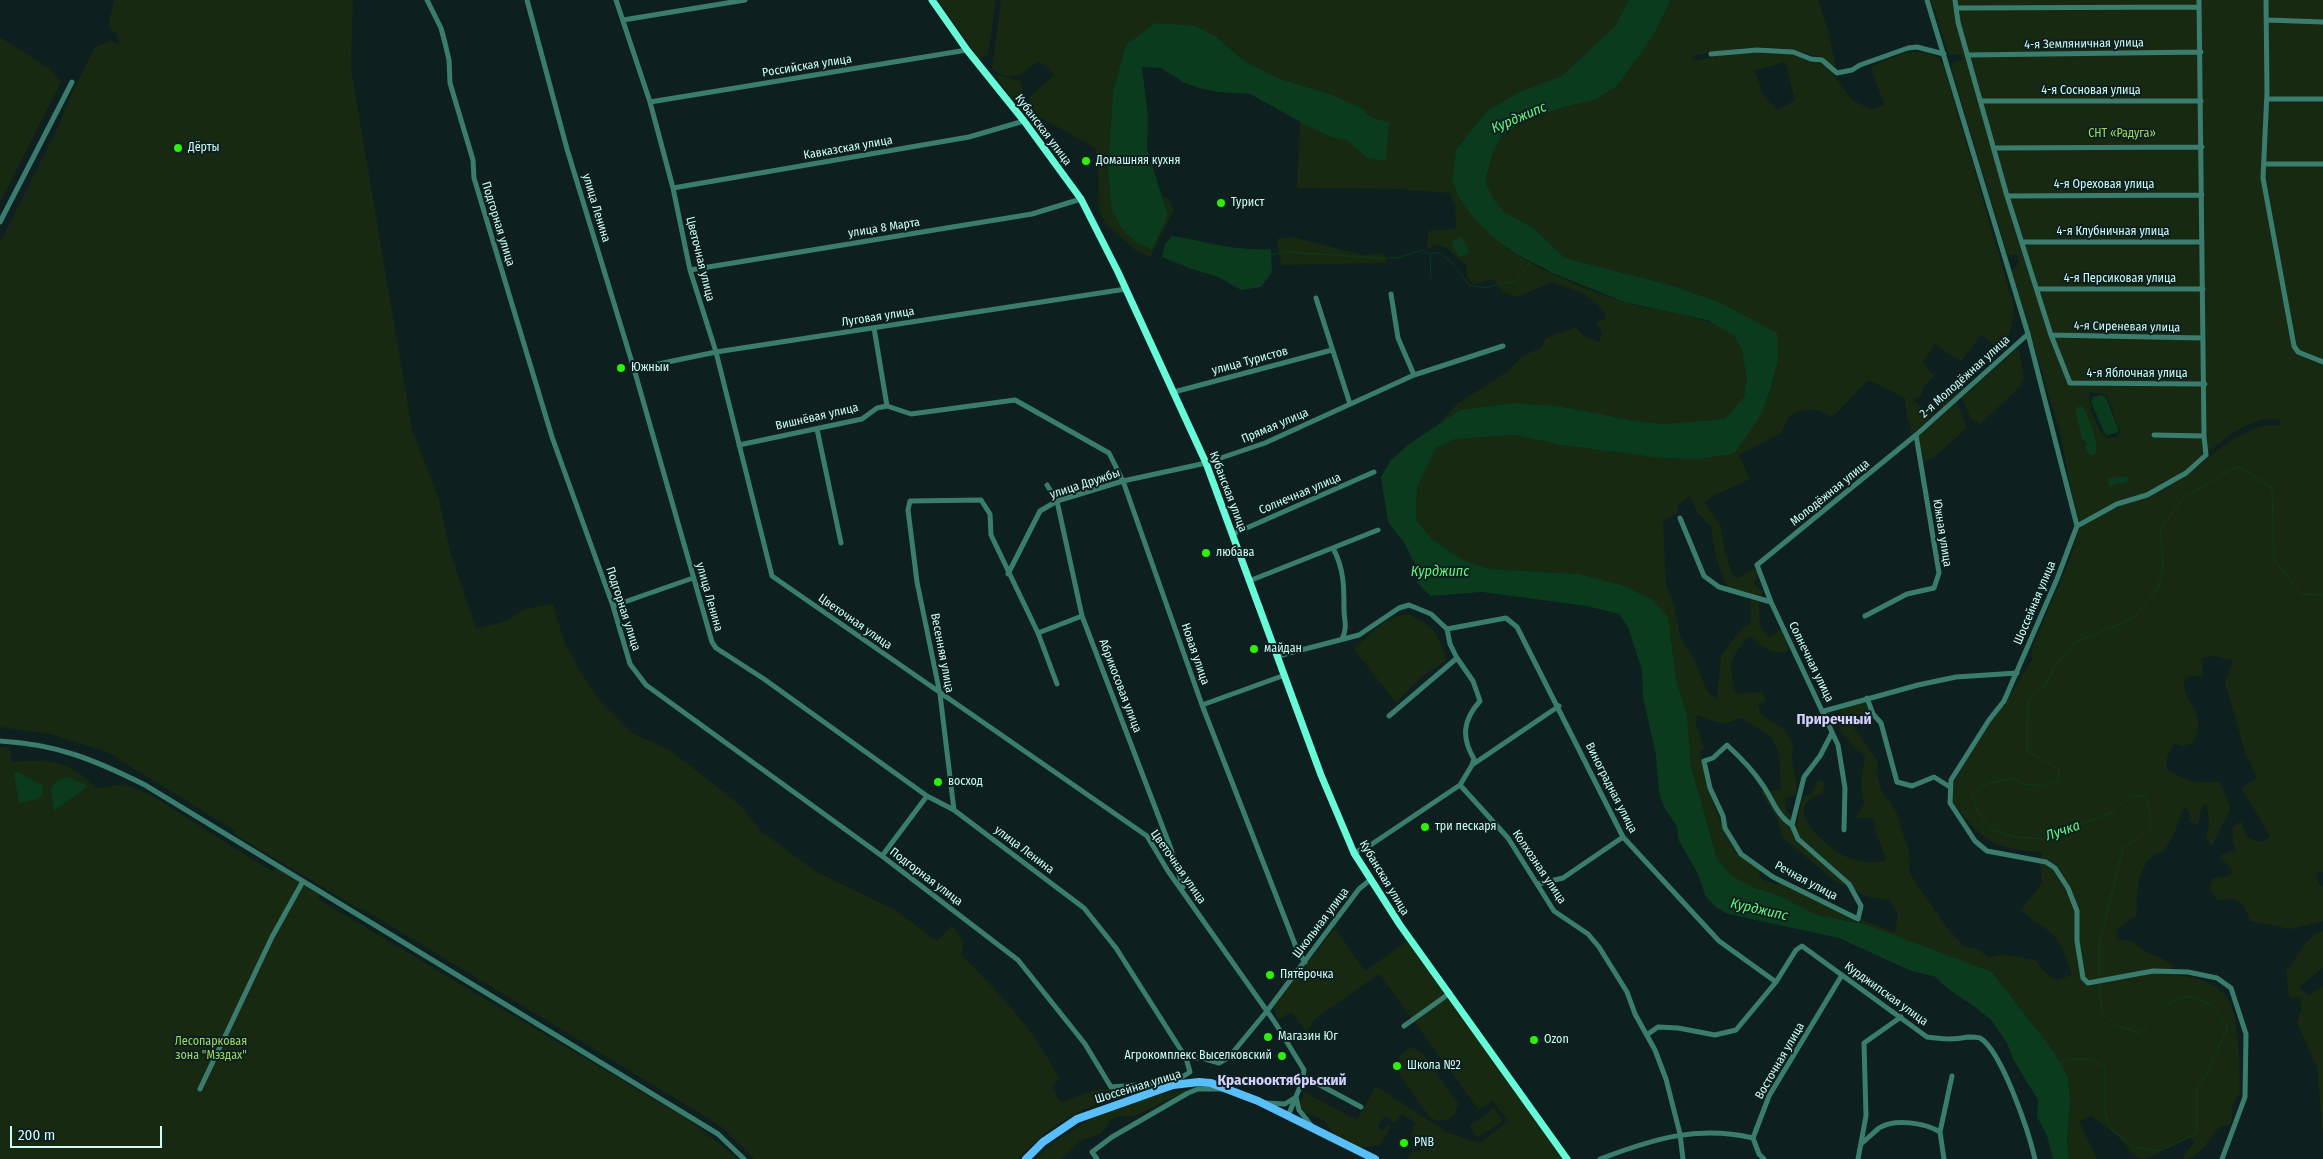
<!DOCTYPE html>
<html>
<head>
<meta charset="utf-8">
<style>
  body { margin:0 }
  #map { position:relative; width:2323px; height:1159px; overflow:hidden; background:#0d1f1e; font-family:"Fira Sans Condensed",sans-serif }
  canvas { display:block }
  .scale { position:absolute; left:10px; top:1126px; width:152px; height:22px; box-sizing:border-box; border:2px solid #cdfdf6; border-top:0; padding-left:6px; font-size:15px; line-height:18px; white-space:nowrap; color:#cdfdf6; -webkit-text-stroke:4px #0d1f1e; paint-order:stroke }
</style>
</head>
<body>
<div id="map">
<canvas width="2323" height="1159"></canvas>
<div class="scale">200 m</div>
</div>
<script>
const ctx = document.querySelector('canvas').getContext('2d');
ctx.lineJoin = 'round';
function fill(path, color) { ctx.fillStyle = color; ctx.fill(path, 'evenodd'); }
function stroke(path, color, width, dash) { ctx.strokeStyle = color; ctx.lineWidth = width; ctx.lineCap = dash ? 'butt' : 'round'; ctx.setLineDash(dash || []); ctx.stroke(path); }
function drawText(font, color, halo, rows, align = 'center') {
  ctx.font = font + ' "Fira Sans Condensed",sans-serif'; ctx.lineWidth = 4; ctx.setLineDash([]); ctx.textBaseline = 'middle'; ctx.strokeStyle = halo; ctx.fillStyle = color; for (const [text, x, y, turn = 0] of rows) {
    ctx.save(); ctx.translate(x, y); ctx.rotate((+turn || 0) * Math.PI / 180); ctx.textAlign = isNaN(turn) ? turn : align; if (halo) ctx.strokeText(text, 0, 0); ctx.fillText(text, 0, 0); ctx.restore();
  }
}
const green = new Path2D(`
  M114 0H353L351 68 412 430 439 499 451 555 476 628 504 622 525 609 553 604 564 641 580 671 601 702 632 733 671 751 706 778 740 805 761 831 815 871 895 910 937 941 952 925 964 942 961 955C995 988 1040 1036 1059 1079L1052 1086 1061 1103 1094 1090 1149 1087C1094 1102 1058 1116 1018 1159H754L722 1127 363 909 361 910 234 834 235 831 107 752 50 734 0 727V243L58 127 72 93 95 47 110 41 119 44 118 35 108 27Z
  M938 0H996L988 55 979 59Z
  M1001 0H1629L1615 26 1562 76 1519 92 1487 111 1456 150 1452 180C1464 196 1487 232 1501 244 1528 266 1601 297 1635 305 1668 313 1704 314 1732 335 1747 347 1750 379 1744 396 1742 404 1731 413 1725 419L1664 424 1636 421 1558 406 1513 403 1460 410 1436 426 1457 404 1508 371 1522 356 1541 348 1546 338 1576 327 1582 335 1599 342 1602 333 1597 323 1606 318C1599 296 1572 290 1552 282L1517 297 1503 292 1493 279 1474 284 1467 277 1466 265 1445 247 1436 245 1427 249 1428 231 1456 229 1455 206 1450 193 1396 189 1297 188 1300 121 1332 137 1347 140 1367 158 1389 122 1372 118 1361 108 1333 95 1280 79 1244 61 1216 37 1155 23 1126 45 1113 91 1108 169 1111 207 1136 242 1152 250 1168 216 1162 197H1167L1174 210 1150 257 1136 251 1105 223 1099 211 1098 167 1095 148 1038 116 1031 108 1029 97 1054 75 1045 65 1037 62C1020 76 1014 83 992 69Z
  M1671 0H1818L1828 30 1836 67C1830 66 1828 62 1823 59 1816 55 1805 53 1797 51 1771 43 1719 50 1692 56L1693 61C1728 53 1795 43 1827 68 1837 76 1842 89 1851 98 1856 103 1865 106 1871 109L1884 105 1871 67C1895 56 1914 44 1939 58L1944 66 2014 307C2014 318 2008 344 2002 352L1981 335 1961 362 1935 344 1923 362 1934 376 1924 386 1921 397 1913 398 1915 402 1933 415 1912 434 1910 433 1911 425 1907 418 1905 398 1868 380 1832 418C1818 406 1804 408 1789 416L1781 433 1739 455 1750 479 1711 497 1705 503 1720 524 1725 552 1733 576 1739 578 1754 569 1758 573 1754 584 1763 592 1761 596 1728 587C1721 577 1711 541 1712 528L1697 512 1690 496 1677 506 1679 512 1663 521 1666 585 1674 604 1680 636 1695 661 1707 691 1717 700 1721 655 1739 632 1745 626 1751 624V599L1759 602 1760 627 1770 637 1781 629 1787 642 1788 651C1772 657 1762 645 1750 636 1729 658 1728 665 1736 694L1762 692 1767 701 1758 704 1761 715C1774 723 1791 729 1793 748 1793 752 1791 756 1792 760 1793 773 1799 782 1796 795L1786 798 1785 808 1797 824 1802 798 1813 792 1816 782 1822 780 1825 785 1822 793C1818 795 1812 797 1809 800 1789 817 1832 851 1847 857 1859 862 1871 863 1885 861 1885 846 1872 834 1874 818H1855L1864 804 1861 784 1865 756C1850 742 1830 729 1843 707L1865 702 1872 719 1851 724 1878 761 1877 774 1881 790 1896 811 1903 833 1909 852 1910 874 1948 929 1965 947 1976 948 1988 957 2002 954 2035 960 2046 973 2056 980 2072 975C2067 962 2063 945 2053 935 2043 926 2031 919 2021 910L2042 883 2040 861 2042 852C2004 850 1986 845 1962 814 1957 808 1950 804 1951 795 1951 785 1958 775 1962 766L2032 660 2031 650 2070 559 2079 529C2105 507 2139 502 2168 487 2200 470 2242 419 2279 426L2280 419C2239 416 2213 452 2182 474 2176 478 2168 480 2161 482L2162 485C2135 499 2106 508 2077 522L2061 437 2012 271 2019 263 2016 254 2011 256 2007 253 1951 68 1953 62 1963 60 1961 54 1949 56 1931 0H2323V872L2317 873 2318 882 2323 887V921L2291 929 2250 921 2245 907 2234 899 2218 900 2209 890 2212 879 2227 876 2233 871 2219 856 2231 851 2236 852 2233 842V827L2241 821 2247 837 2259 842 2271 837 2241 788 2257 778 2246 755 2225 683 2233 660 2214 656 2202 658 2203 676H2190L2184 681C2184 707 2208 710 2194 742L2184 746 2175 744C2167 752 2166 758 2167 769 2183 780 2199 785 2219 781L2231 808 2212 846 2206 839 2209 825 2207 803 2202 807 2198 825 2189 822 2190 813 2184 807C2178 821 2174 840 2164 850 2161 853 2156 854 2153 856 2137 870 2136 895 2137 915L2118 929 2116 939 2131 941 2150 954 2159 957 2172 965V974C2190 977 2213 980 2225 995 2241 1013 2239 1069 2240 1093L2233 1104 2231 1124C2208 1125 2208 1158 2184 1159L2183 1156 2195 1141 2189 1138 2145 1159C2131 1159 2126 1143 2116 1135 2108 1128 2099 1122 2091 1116L2079 1121 2097 1159H2069L2067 1143 2070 1102 2068 1077 2054 1052 1992 972 1857 923 1859 918 1895 933 1898 914 1889 900 1868 897 1835 881 1783 838 1778 820 1760 791 1781 790 1779 754 1772 738 1742 718 1723 724 1697 715 1696 724 1704 748 1700 751C1711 797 1720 842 1760 871L1759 878 1777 885 1779 883 1856 919 1855 922 1817 915 1778 895 1755 888 1731 876 1717 859 1691 766 1687 714 1677 683 1671 635 1580 574 1489 569 1463 560 1434 541 1416 520 1417 487 1436 448 1455 439 1514 435 1561 445 1661 458 1697 459 1728 455C1763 413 1781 390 1776 333L1719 302 1673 286 1565 258 1532 227 1504 212 1495 201 1485 182 1493 151 1501 135 1528 119 1564 107 1594 100 1616 87 1653 36ZM1785 62 1795 100 1778 110 1763 95 1755 70ZM2089 392 2107 395 2120 432 2117 437C2115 437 2112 438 2109 438 2097 436 2088 402 2089 392ZM2082 406 2097 448 2090 456 2084 447 2087 445 2086 440 2075 409Z
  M0 37 50 69 61 82 0 202Z
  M994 74 1021 81 1026 113 1023 112Z
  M1292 237 1364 255 1383 253 1387 263 1281 265 1277 239Z
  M2019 349 2024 378 2020 387 1980 424 1971 419 1962 398 2015 350Z
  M1953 380 1964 388 1942 408 1936 401Z
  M1957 402 1967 428 1940 452 1924 463 1918 436Z
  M1408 614C1437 628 1436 631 1447 660L1420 678 1396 703 1354 649C1369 635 1386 615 1408 614Z
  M0 747H9L12 762C49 759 70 760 96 788L125 784 149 794 273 872 276 868 320 895 318 899 692 1122 738 1159H0Z
  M1335 928 1365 971 1407 941 1563 1159H1408L1412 1150 1420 1153 1424 1143 1410 1135 1416 1123 1402 1114 1395 1123 1385 1116 1377 1126 1383 1131 1388 1124 1391 1127 1380 1145 1359 1148 1336 1136 1323 1120 1304 1112 1300 1104 1304 1092 1357 1120 1376 1086 1448 1133 1480 1143 1508 1121 1493 1101 1479 1110 1379 974 1315 1019 1307 1032 1291 1012 1279 1020 1275 1014V1003Z
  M2323 931V968L2299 987 2309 995 2323 986V1137L2317 1067 2297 1023 2301 1010 2300 997 2289 998 2286 971C2296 960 2307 934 2323 931Z
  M1411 1047 1422 1053 1458 1103C1456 1120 1445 1124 1430 1118L1400 1075C1394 1062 1399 1054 1411 1047Z
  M1188 1090 1133 1117 1119 1116 1110 1121 1101 1134 1079 1141 1062 1159H1035C1074 1121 1135 1096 1188 1090Z
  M1494 1108 1503 1121 1477 1138 1469 1126Z`);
const water = new Path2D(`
  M1629 0H1671L1653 36 1616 87 1594 100 1564 107 1528 119 1502 135 1493 151 1485 182 1495 201 1504 212 1532 227 1565 258 1673 286 1719 302 1777 333 1778 359 1772 385 1762 413 1736 451 1728 455 1697 459 1661 458 1561 445 1514 435 1455 439 1436 448 1417 487 1416 520 1434 541 1463 560 1489 569 1579 574 1624 586 1651 599 1668 617 1677 683 1687 714 1691 766 1717 859 1732 876 1755 888 1778 895 1817 915 1864 924 1992 972 2054 1052 2068 1077 2070 1102 2067 1143 2069 1159H2053L2047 1136 2037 1117 2038 1100 2013 1059 2007 1043 1992 1021 1975 1007 1948 989 1936 977 1909 970 1839 938 1728 914 1717 908 1706 897 1697 872 1679 841 1677 827 1664 807 1659 792 1656 755 1643 697 1642 670 1628 627 1619 614 1587 606 1482 592 1431 596 1417 583 1416 566 1405 544 1388 522 1381 477 1391 460 1408 445 1460 410 1513 403 1558 406 1636 421 1664 424 1725 419 1744 397 1747 379 1742 349 1734 336 1707 320 1624 302 1553 273 1518 255 1500 243 1478 223 1461 201 1452 180 1456 150 1487 111 1519 92 1562 76 1615 26Z
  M1155 23 1195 26 1216 37 1244 61 1280 79 1333 95 1361 108 1372 118 1389 122 1386 161 1367 158 1347 140 1332 137 1308 126 1250 94 1218 92 1199 88 1183 82 1161 68 1142 67 1148 117 1147 149 1168 216 1152 250 1136 242 1122 229 1111 207 1108 169 1113 91 1126 45Z
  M1172 236C1205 241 1238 252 1271 249L1272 272 1261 287 1241 290 1218 277 1189 268 1162 257 1165 244Z
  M1461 237 1470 252 1460 257 1454 248 1452 241Z
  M2101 395 2106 397 2118 429V432L2108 435 2105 434 2091 402 2093 397Z
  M2082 406C2088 416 2099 443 2096 453L2090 456 2084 447 2087 445 2086 441 2082 439 2075 408Z
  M2127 476 2129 481 2109 486 2108 479 2110 478Z
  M17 772 42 785 43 794 37 799 19 803 14 773Z
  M68 777 88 786 54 811 51 789 58 780Z`);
const stream = new Path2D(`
  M1431 253H1440L1453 264 1469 285 1485 288 1516 280 1532 260
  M1271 255 1286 252 1378 258H1396L1422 250 1430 254 1431 280
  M2099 978V946L2123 848 2150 830V811L2146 796H2130L2112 812 2042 839 2015 837 1992 830 1978 811 1972 796 1980 786 2012 778 2023 784 2044 786 2058 781 2059 769 2027 751 2028 700 2047 683 2054 666 2076 642 2134 618 2159 587 2163 564 2160 530 2183 498 2238 466 2272 488 2274 560 2302 594 2323 595
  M2059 1063C2078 1057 2088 1057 2105 1067V1112L2110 1128 2134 1147 2160 1151 2197 1133V1088L2207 1073 2228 1027 2211 1004 2188 996 2167 1004 2139 1033 2116 1025 2102 1013 2099 982`);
const minor = new Path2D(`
  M427 0 441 28 445 43 449 60 450 83 473 160 474 178 552 437 613 606 630 664 646 685 882 856 1018 960 1085 1044 1111 1087 1174 1082 1190 1072 1186 1058H1202L1219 1063 1229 1057 1267 1011 1359 889 1370 880
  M527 0 567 149 634 369 712 642 716 648 764 679 927 796 954 810 1084 908 1116 948 1186 1058
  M616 0 650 102 673 188 690 270 716 352 772 576 1147 836 1168 871 1274 1021 1304 1070 1302 1082 1288 1116
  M1927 0 2028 334 2077 526 2057 579 2004 701 1989 720 1951 780 1950 803 1975 841 1987 851 2046 862 2055 868 2068 888 2077 911V941L2083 978 2088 983 2153 971 2188 972 2217 978 2231 988 2246 1034 2245 1097 2222 1159
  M1955 0 1958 22 2007 196 2051 335 2070 383 2205 384
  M2266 0 2267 92 2263 178 2294 346 2298 352 2323 362
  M1957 8 2199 7
  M623 20 745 0
  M2267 20 2323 22
  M1711 54 1757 50 1793 52 1811 59 1822 60 1837 73 1852 70 1860 65 1908 48 1917 47 1944 54
  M1968 55 2201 52
  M2267 99H2323
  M1981 101H2201
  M650 102 967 50
  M1994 148 2202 147
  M2265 164H2323
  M673 188 969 137 1024 121
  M2007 196 2202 195
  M0 222 72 82
  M2023 242H2202
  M690 270 1032 214 1081 199
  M2038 289H2203
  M1391 294 1398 338 1414 375
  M1316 298 1350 404
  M874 328 887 406
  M2051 335 2202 338
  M634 369 716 352 1126 289
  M1174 392 1332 350
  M817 429 841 543
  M2154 435 2204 436
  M739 445 862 419 877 408 887 406 911 414 1015 400 1109 453 1123 481 1202 705 1298 952 1305 962
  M1047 485 1057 501 1082 616 1171 849 1183 887
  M1680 518 1704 576 1719 587 1771 602
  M2077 526 2117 504 2147 495 2186 473 2206 455 2204 436 2199 0
  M1233 534 1374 472
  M1333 548C1344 569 1344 586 1344 609 1344 621 1348 627 1342 639
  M1008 574 1040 511 1057 501 1123 481 1206 463 1265 443 1414 375 1503 346
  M1249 581 1378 530
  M613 606 693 578
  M1865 616 1907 594 1934 588 1939 573 1916 435
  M1447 629 1450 644 1457 658
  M1038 633 1082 616
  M1278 656 1359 635 1399 608 1409 605 1431 614 1447 629 1506 618 1517 627 1623 837 1719 941 1776 982
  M1867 698 1873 714 1881 723 1897 782 1912 786 1934 777 1950 787
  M1202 705 1285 675
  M1824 711 1918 685 1956 677 2017 673
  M1389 716 1457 658 1473 681 1480 701C1463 720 1461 737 1474 759L1472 765
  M0 741C57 744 95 760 145 785L718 1134 744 1159
  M1460 785 1508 838 1554 911 1588 934 1599 947 1627 992 1635 1014 1655 1050 1666 1079 1680 1134 1683 1159
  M954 810 940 694 917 582 908 510 910 501 981 500 990 514 991 535 1038 633 1057 684
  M1792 825C1777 816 1772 798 1762 784 1752 769 1740 757 1727 745L1713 758 1704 761 1710 788 1723 816 1725 828 1741 854 1773 877 1858 919 1861 906 1849 884 1798 839 1792 825 1804 777 1820 756 1832 733
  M1844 830 1845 788 1838 745 1771 602 1757 565 1916 435 2028 334
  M1354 853 1372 844 1460 785 1472 765 1559 706
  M882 856 927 796
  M1538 884 1563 878 1623 837
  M1404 1026 1450 993
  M1648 1034 1658 1027 1678 1028 1715 1035 1736 1030 1776 982 1796 950 1802 946 1927 1037C1942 1039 1953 1040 1968 1037 1972 1037 1977 1037 1980 1038 2002 1051 2029 1133 2035 1159
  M1303 1076 1361 1107
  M200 1089 272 937 302 883
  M1266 1103 1285 1104 1296 1097 1299 1110 1311 1125
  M1861 1144C1867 1139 1873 1133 1879 1128 1895 1118 1925 1123 1940 1132
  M1097 1159 1092 1152 1112 1137 1188 1093 1198 1089H1223
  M1600 1159C1653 1139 1697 1125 1753 1138
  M1764 1159 1759 1154 1753 1138 1769 1096 1842 975
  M1858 1159 1866 1116 1864 1043 1901 1017
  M1944 1159 1940 1132 1952 1076`);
const secondary = new Path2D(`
  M932 0 967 50 1024 121 1081 199 1118 272 1206 463 1321 775 1354 853 1400 925 1567 1159`);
const primary = new Path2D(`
  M1026 1159 1043 1142 1077 1119 1173 1085 1199 1082 1211 1083 1258 1101 1375 1159`);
const markers = [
  [178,148,5,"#2def08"],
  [1086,161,5,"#2def08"],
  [1221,203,5,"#2def08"],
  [621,368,5,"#2def08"],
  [1206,553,5,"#2def08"],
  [1254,649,5,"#2def08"],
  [938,782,5,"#2def08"],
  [1425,827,5,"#2def08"],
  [1270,975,5,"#2def08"],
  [1268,1037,5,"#2def08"],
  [1534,1040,5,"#2def08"],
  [1282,1056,5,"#2def08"],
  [1397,1066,5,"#2def08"],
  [1404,1143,5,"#2def08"]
];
const streetNames = [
  ["4-я Земляничная улица",2084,44,-1],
  ["Российская улица",807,66,-9],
  ["4-я Сосновая улица",2091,91],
  ["Кубанская улица",1043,130,53],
  ["Кавказская улица",848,148,-10],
  ["4-я Ореховая улица",2104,185],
  ["улица Ленина",596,208,73],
  ["Подгорная улица",498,224,73],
  ["улица 8 Марта",884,228,-9],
  ["4-я Клубничная улица",2113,232],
  ["Цветочная улица",700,259,76],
  ["4-я Персиковая улица",2120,279],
  ["Луговая улица",878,317,-9],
  ["4-я Сиреневая улица",2127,327,1],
  ["улица Туристов",1250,361,-15],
  ["4-я Яблочная улица",2137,374],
  ["2-я Молодёжная улица",1965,377,-42],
  ["Вишнёвая улица",817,417,-13],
  ["Прямая улица",1275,426,-23],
  ["улица Дружбы",1085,484,-18],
  ["Кубанская улица",1228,492,69],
  ["Молодёжная улица",1830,493,-39],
  ["Солнечная улица",1300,494,-23],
  ["Южная улица",1942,533,81],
  ["улица Ленина",709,597,74],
  ["Шоссейная улица",2035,603,-67],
  ["Подгорная улица",623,609,72],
  ["Цветочная улица",855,622,35],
  ["Весенняя улица",942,653,79],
  ["Новая улица",1195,654,71],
  ["Солнечная улица",1811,662,64],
  ["Абрикосовая улица",1120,686,69],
  ["Виноградная улица",1611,788,63],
  ["улица Ленина",1024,850,37],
  ["Цветочная улица",1178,867,55],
  ["Колхозная улица",1539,867,56],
  ["Подгорная улица",926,877,37],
  ["Кубанская улица",1384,878,59],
  ["Речная улица",1806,881,28],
  ["Школьная улица",1321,923,-53],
  ["Курджипская улица",1886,994,36],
  ["Восточная улица",1780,1061,-60],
  ["Шоссейная улица",1138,1087,-17]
];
const parkNames = [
  ["СНТ «Радуга»",2122,134],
  ["Лесопарковая",211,1042],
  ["зона \"Мэздах\"",211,1056]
];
const poiNames = [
  ["Дёрты",188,148],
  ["Домашняя кухня",1096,161],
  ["Турист",1231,203],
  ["Южныи",631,368],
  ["любава",1216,553],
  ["майдан",1264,649],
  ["восход",948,782],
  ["три пескаря",1435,827],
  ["Пятёрочка",1280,975],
  ["Магазин Юг",1278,1037],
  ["Ozon",1544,1040],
  ["Агрокомплекс Выселковский",1272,1056,"right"],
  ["Школа №2",1407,1066],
  ["PNB",1414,1143]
];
const waterNames = [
  ["Курджипс",1519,118,-23],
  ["Курджипс",1440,572],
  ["Лучка",2063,831,-19],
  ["Курджипс",1759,910,13]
];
const quarterNames = [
  ["Приречный",1834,720],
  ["Краснооктябрьский",1282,1081]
];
fill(green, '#182911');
fill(water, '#0b3b1d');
stroke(stream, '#0b3b1d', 1);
stroke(minor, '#3a7d6e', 5);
stroke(secondary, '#67fad8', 7);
stroke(primary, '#58bffa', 8);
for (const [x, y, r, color] of markers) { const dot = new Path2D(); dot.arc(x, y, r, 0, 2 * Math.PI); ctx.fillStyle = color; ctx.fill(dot); stroke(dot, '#0d1f1e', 2); }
drawText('12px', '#cdfdf6', '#0d1f1e', streetNames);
drawText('12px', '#9ddb5c', '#0d1f1e', parkNames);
drawText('12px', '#cdfdf6', '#0d1f1e', poiNames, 'left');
drawText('italic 14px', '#5ffa7e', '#0d1f1e', waterNames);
drawText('bold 15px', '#d4cffd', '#0d1f1e', quarterNames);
</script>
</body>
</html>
